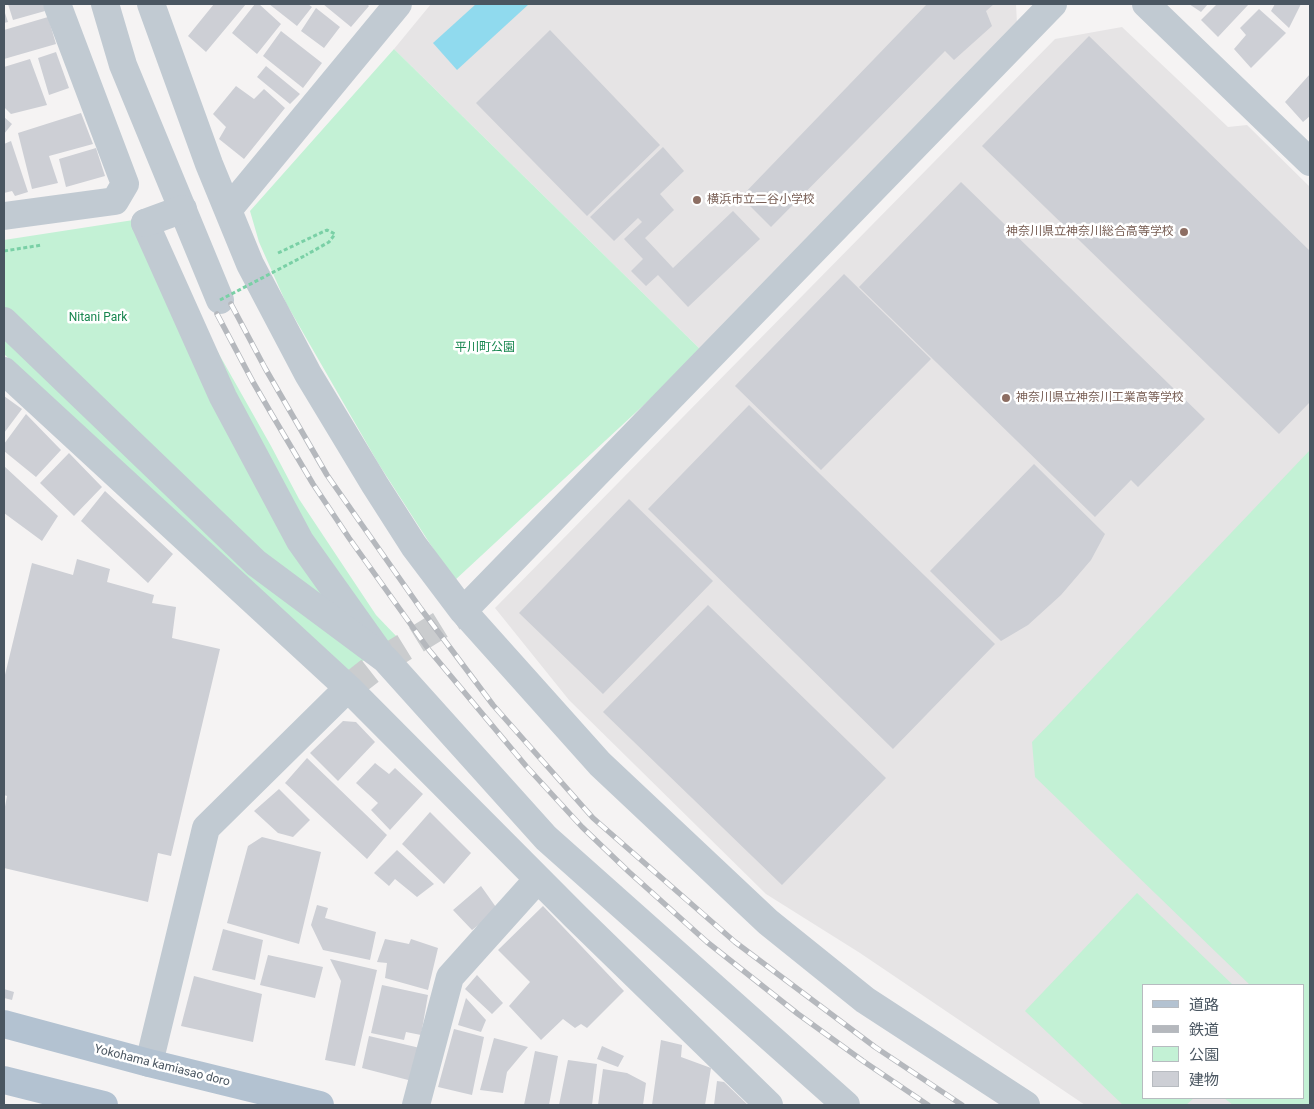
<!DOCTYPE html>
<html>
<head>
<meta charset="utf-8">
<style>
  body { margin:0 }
  #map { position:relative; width:1314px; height:1109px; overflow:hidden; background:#f5f3f3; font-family:Roboto,"Noto Sans JP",sans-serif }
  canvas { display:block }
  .frame { position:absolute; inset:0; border:5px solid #4a5661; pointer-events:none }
  .legend { position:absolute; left:1142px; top:984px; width:162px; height:115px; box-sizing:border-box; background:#fff; border:1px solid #b7bbc0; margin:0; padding:6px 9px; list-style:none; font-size:15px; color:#4a5661 }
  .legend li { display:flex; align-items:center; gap:10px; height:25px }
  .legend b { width:25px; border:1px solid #b7bbc0 }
</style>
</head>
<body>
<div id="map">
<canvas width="1314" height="1109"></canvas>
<div class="frame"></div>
<ul class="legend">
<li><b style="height:6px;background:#b3c2d1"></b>道路</li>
<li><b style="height:6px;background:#b5b8bd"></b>鉄道</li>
<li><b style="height:14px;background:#c3f1d5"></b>公園</li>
<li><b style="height:14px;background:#cdcfd5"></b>建物</li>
</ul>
</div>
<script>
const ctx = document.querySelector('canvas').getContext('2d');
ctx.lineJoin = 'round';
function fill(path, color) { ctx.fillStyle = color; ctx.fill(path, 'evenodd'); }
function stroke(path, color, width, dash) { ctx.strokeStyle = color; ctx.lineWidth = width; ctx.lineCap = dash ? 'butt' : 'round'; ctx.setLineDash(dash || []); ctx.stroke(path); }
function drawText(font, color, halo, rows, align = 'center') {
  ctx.font = font + ' Roboto,"Noto Sans JP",sans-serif'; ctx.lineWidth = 5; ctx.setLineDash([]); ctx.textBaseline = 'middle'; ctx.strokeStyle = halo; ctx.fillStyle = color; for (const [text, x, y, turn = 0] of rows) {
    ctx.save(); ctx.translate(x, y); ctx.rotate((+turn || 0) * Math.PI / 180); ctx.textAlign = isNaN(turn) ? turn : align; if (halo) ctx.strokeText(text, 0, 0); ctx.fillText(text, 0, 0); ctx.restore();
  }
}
const education = new Path2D(`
  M431 4H1016L1017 24 702 351 394 49Z
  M1122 27 1228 127 1247 125 1310 187V1105H1085L860 953 766 894 569 700 495 608 1055 39ZM1143 985H1303V1098H1143Z`);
const green = new Path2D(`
  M394 49 702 351 454 581 378 463 286 303 259 242 250 211Z
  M153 217 194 310 271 446 299 499 376 615 399 639 393 642 344 673 4 354V240Z
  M1310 450V1105H1233L1224 1098H1303V985H1250L1035 777 1032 742Z
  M1137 893 1233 985H1143V1098H1194L1186 1105H1123L1025 1011Z`);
const water = new Path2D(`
  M476 4H529L457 70 433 43Z`);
const building = new Path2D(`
  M8 4H43L45 11 13 20Z
  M214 4H246L206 52 188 36Z
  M255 4H259L281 24 257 54 232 33Z
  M269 4H308L312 7 297 26Z
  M323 4H367L369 6 351 27Z
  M927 4H994L986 11 992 26 954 60 945 51 771 227 741 197Z
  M1189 4H1208L1201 12Z
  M1217 4H1249L1218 37 1201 20Z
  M1275 4H1301L1289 28 1271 11Z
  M316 8 340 27 324 48 301 31Z
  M1259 9 1286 33 1251 68 1234 49 1246 35 1240 28Z
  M4 10 8 22 4 23Z
  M48 17 56 44 4 59V30Z
  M550 30 660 145 587 216 476 103Z
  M281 31 322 63 303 88 263 56Z
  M1089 36 1310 251V402L1279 434 982 146Z
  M56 52 69 88 49 95 38 58Z
  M30 59 47 105 11 114 4 107V67Z
  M266 66 300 94 290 104 257 77Z
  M1310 74V116L1303 122 1285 102Z
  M236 86 254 99 264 89 285 108 244 159 219 139 226 127 213 114Z
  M81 113 93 144 49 156 58 183 32 189 18 133Z
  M4 117 12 124 4 134Z
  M11 141 28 192 15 196 12 191 4 193V144Z
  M663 147 684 171 660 194 674 210 645 238 673 268 733 211 760 239 688 307 658 275 646 286 631 271 643 259 624 239 642 222 638 218 614 241 590 217Z
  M96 148 105 176 66 187 59 159Z
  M961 182 1205 419 1138 487 1131 480 1095 517 859 287Z
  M844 274 931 359 821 470 735 386Z
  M4 396 22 409 4 433Z
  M749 405 995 644 893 749 648 509Z
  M26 414 61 450 36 477 4 451V444Z
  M69 453 102 487 74 516 40 483Z
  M1034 464 1105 534 1091 560 1061 595 1028 625 1001 641 930 571Z
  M4 466 58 516 42 541 4 513Z
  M105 491 173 554 148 583 81 521Z
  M629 499 713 581 603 694 519 613Z
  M77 559 110 569 107 582 154 595 152 603 176 607 172 638 220 649 171 856 158 853 148 902 4 868V812L7 796 4 795V679L32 563 73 575Z
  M708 605 886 778 782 885 603 712Z
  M343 721 356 722 375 742 338 781 310 753Z
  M307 758 387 835 367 859 285 783Z
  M375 763 389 774 395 768 423 794 390 830 371 810 378 803 356 783Z
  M279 789 310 820 293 837 278 833 254 811Z
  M430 812 471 853 444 884 402 844Z
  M262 837 321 852 299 944 227 923 248 846Z
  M397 850 434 884 417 897 395 879 389 886 374 873Z
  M481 886 498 910 472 930 453 910Z
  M317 905 328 908 325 918 376 932 370 960 323 950 311 925Z
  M543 906 624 991 587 1028 581 1024 575 1028 563 1019 541 1040 509 1006 530 982 498 950Z
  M223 929 263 940 255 980 212 970Z
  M385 939 409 944 411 939 438 948 428 990 385 978 387 963 377 962Z
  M268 955 323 967 315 998 260 985Z
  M330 959 377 970 355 1066 325 1060 341 981Z
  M477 975 503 1003 492 1014 465 989Z
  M194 976 262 994 253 1042 181 1026Z
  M382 985 428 995 421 1035 406 1032 404 1040 371 1033Z
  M4 989 14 992 12 1000 4 998Z
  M466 998 486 1020 481 1032 458 1025Z
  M454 1029 484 1037 472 1095 438 1087Z
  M369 1036 420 1048 412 1081 362 1068Z
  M494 1038 528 1047 507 1072 503 1093 480 1090Z
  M661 1040 682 1045 681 1057 711 1068 705 1105H652Z
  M602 1046 624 1056 618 1067 597 1059Z
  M535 1051 558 1056 549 1105H524Z
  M568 1060 597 1064 592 1105H559Z
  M603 1069 627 1073 646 1083 643 1105H598Z
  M717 1081 724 1082 748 1105H714Z`);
const streetTunnel = new Path2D(`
  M348 688 385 659 463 611`);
const path = new Path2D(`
  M4 251 42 245
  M278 253 327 230 335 234 329 242 306 255`);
const street = new Path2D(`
  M105 4 123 65 220 300
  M151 4 209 164 250 264 308 374 375 485 414 546 463 611 600 764 768 922 865 1000 1026 1105
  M1146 4 1310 162
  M228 210 398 4
  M4 216 115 201 125 184 57 4
  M145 223 223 397 300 541 379 652
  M4 371 348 688 576 917 769 1105
  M463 611 1053 4
  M149 1063 206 828 348 688
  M416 1105 450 977 538 879`);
const primary = new Path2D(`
  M4 1024 149 1063 320 1105
  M4 1080 104 1105`);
const rail = new Path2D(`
  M231 304 265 368 327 475 421 609 493 705 593 818 735 942 875 1047 962 1105
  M217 314 253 382 271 413 313 484 349 538 429 650 526 766 582 827 629 872 707 942 798 1014 863 1061 928 1105`);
const pathBridge = new Path2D(`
  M220 300 306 255`);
const streetBridge = new Path2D(`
  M145 223 183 209
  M4 321 256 563 385 659 546 838 846 1105`);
const markers = [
  [697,200,5,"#8d6e63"],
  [1184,232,5,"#8d6e63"],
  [1006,398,5,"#8d6e63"]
];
const educationNames = [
  ["横浜市立二谷小学校",707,200],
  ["神奈川県立神奈川総合高等学校",1174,232,"right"],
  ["神奈川県立神奈川工業高等学校",1016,398]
];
const parkNames = [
  ["Nitani Park",98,318],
  ["平川町公園",485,348]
];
const streetNames = [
  ["Yokohama kamiasao doro",162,1066,14]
];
fill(education, '#e6e4e5');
fill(green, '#c3f1d5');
fill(water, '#90daee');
fill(building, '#cdcfd5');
stroke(streetTunnel, '#caccce', 28, [28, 14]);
stroke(path, '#7ad0a6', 3, [4, 2.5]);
stroke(street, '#c1cad2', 28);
stroke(primary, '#b3c2d1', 28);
stroke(rail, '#b5b8bd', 5.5);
stroke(rail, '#fff', 4, [11]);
stroke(pathBridge, '#7ad0a6', 3, [4, 2.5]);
stroke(streetBridge, '#c1cad2', 28);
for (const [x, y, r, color] of markers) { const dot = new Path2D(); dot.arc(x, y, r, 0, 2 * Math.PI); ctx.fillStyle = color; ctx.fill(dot); stroke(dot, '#fff', 2); }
drawText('12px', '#785e54', '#fff', educationNames, 'left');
drawText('12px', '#17864f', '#fff', parkNames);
drawText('12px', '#4a5661', '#fff', streetNames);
</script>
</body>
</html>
